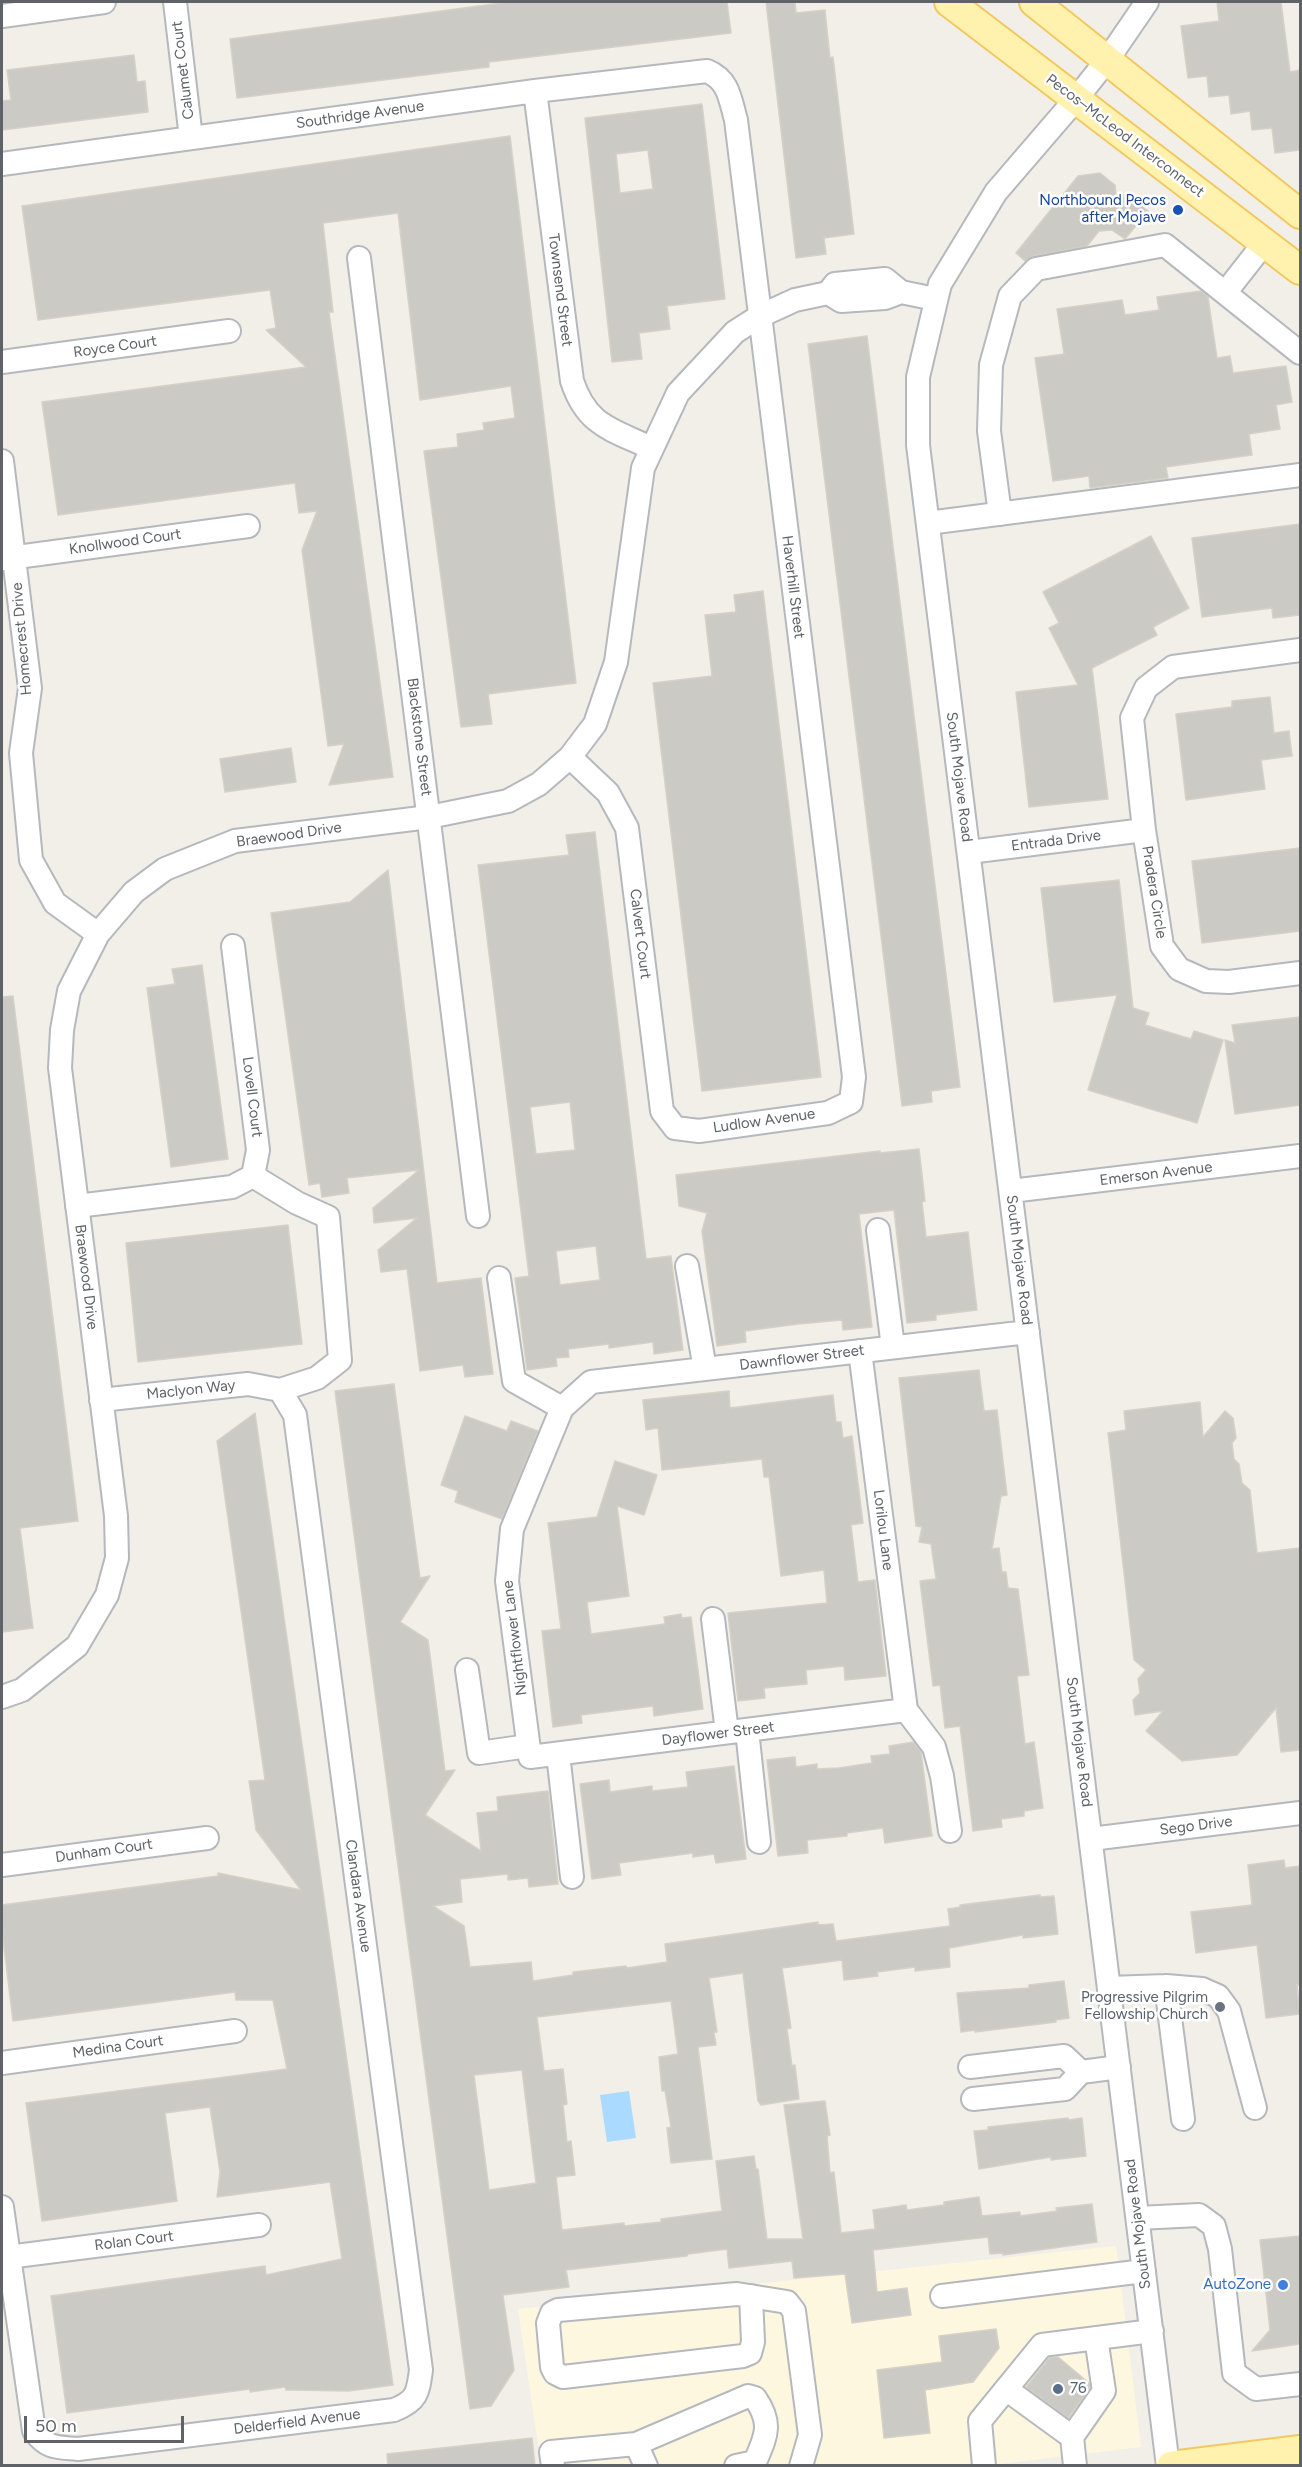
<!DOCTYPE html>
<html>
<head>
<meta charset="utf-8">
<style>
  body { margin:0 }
  #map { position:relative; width:1302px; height:2467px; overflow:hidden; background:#f1efe8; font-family:Figtree,sans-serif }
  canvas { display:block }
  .frame { position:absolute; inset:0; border:3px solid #5f6368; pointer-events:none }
  .scale { position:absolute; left:24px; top:2416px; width:160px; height:27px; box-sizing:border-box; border:3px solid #5f6368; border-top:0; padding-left:8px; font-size:18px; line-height:21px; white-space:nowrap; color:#5f6368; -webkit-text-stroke:4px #fff; paint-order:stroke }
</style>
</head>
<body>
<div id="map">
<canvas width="1302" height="2467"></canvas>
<div class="frame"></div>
<div class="scale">50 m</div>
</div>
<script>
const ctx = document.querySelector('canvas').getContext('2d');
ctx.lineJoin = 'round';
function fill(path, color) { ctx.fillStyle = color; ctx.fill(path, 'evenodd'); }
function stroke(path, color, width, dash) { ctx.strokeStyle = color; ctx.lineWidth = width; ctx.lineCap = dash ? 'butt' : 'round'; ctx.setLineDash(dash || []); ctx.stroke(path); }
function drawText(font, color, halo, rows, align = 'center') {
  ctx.font = font + ' Figtree,sans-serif'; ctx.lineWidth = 5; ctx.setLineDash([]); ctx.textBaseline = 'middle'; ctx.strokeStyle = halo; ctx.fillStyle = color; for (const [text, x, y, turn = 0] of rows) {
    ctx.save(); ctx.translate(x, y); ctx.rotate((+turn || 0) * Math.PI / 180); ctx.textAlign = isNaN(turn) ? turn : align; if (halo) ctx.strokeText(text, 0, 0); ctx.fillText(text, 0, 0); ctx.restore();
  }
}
const commercial = new Path2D(`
  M1116 2246 1141 2447 983 2466 541 2465 518 2309Z`);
const water = new Path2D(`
  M629 2091 636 2138 607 2142 600 2095Z`);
const building = new Path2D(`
  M509 2H727L731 33 489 62V67L237 98 230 39Z
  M766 2H795L796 13 825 10 830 58 833 57 854 234 824 238 826 254 796 258Z
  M1217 2H1281L1290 72 1300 70V150L1275 153 1272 128 1252 130 1250 111 1231 114 1229 95 1209 97 1207 76 1188 78 1181 26 1219 21Z
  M134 55 137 82 145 81 148 112 2 130V101L11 100 7 70Z
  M702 104 725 299 667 306 670 329 639 333 642 359 612 362 585 118ZM648 150 653 189 620 193 616 154Z
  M510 136 576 683 488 694 492 724 461 727 424 451 458 447 457 434 484 430 483 423 515 418 511 386 420 400 398 213 323 223 333 312H329L393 777 329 785 344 744 328 746 302 550 317 511 299 513 295 483 58 515 42 402 306 367 266 330 276 328 270 290 38 320 22 206Z
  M1100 173 1115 185 1116 195 1127 194 1148 211 1125 239 1112 230 1099 231 1087 246 1034 256 1025 261 1016 253 1078 176Z
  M1201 291 1208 297 1217 358 1230 356 1233 373 1286 366 1292 402 1276 405 1280 429 1249 434 1252 455 1166 467 1168 478 1090 488 1089 476 1053 481 1035 358 1064 354 1057 309 1122 300 1125 315 1159 310 1157 297Z
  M867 336 960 1087 931 1091 932 1102 902 1106 808 344Z
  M1300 524V615L1273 618 1272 608 1202 617 1192 538Z
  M1151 536 1189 608 1153 627 1157 635 1092 668 1108 799 1029 807 1016 692 1078 685 1049 628 1059 623 1043 592Z
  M763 591 821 1077 702 1091 653 683 712 676 705 615 736 612 734 595Z
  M1270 697 1274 733 1289 731 1292 756 1261 760 1265 789 1186 800 1176 714 1232 707V701Z
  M291 748 296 782 225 792 220 759Z
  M595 832 646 1259 671 1256 683 1350 654 1354 653 1342 609 1348V1344L568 1349 569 1357 556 1358 557 1366 527 1370 515 1278 529 1276 478 865 569 855 566 835ZM570 1102 575 1150 536 1154 530 1107ZM596 1246 600 1280 560 1285 556 1251Z
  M1300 848V931L1202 943 1192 861Z
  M388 870 437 1283 481 1278 493 1374 465 1377 463 1365 420 1371 407 1269 381 1272 378 1250 417 1218 374 1223 373 1208 419 1170 347 1178 349 1193 322 1197 320 1183 309 1185 271 913 350 902Z
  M1119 880 1133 1008 1149 1013 1145 1025 1191 1039 1194 1031 1223 1040 1197 1123 1088 1090 1117 995 1054 1002 1041 888Z
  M202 965 228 1159 171 1167 147 988 175 984 172 969Z
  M13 996 78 1521 20 1528 33 1628 2 1632V997Z
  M1300 1017V1105L1235 1114 1225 1040 1235 1043 1232 1025Z
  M919 1149 925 1201 922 1202 926 1237 968 1232 977 1310 936 1315V1320L907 1323 894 1210 859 1214 872 1327 843 1330 842 1320 798 1324 745 1331 746 1342 717 1346 702 1231 707 1213 679 1206 676 1175 880 1151V1153Z
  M288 1225 302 1344 138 1362 126 1243Z
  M979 1370 984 1411 997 1410 1007 1495 1001 1496 992 1549 999 1548 1002 1572H1006L1008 1588 1018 1589 1029 1675 1017 1676 1025 1744 1034 1742 1043 1808 1024 1811V1816L1001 1819 1002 1827 973 1831 960 1726 945 1728 940 1685 933 1686 920 1581 936 1579 931 1544 919 1542 922 1527 916 1526 899 1378Z
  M394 1384 420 1578 430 1576 400 1622 428 1640 445 1771 455 1770 425 1815 481 1851 477 1813 498 1811 497 1797 548 1791 558 1884 529 1887 528 1878 508 1880V1874L460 1879 462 1902 433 1906 464 1926 470 1967 531 1962 533 1981 573 1975V1972L626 1966 627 1968 667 1962 665 1944 818 1922V1925L833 1924 836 1941 950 1926 948 1909 960 1907V1905L1040 1895V1897L1054 1896 1058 1934 1023 1938V1935L949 1948 950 1967 915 1971V1967L877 1972 878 1976 844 1980 842 1960 782 1968 791 2028 787 2029 792 2066 795 2065 799 2099 761 2105 758 2101 743 1973 709 1978 717 2032H714L716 2045 698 2047 712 2159 671 2163 667 2128 671 2127 665 2091H662L659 2057 678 2054 671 2001 537 2017 544 2071 563 2069 567 2104 563 2105 567 2142 571 2141 575 2175 556 2177 562 2230 624 2223V2226L661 2222V2219L722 2211 716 2161 754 2156 756 2169H758L767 2239H803L784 2105 825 2101 830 2135 827 2136 830 2173 834 2172 841 2233 875 2229 873 2210 906 2205 907 2210 944 2205V2202L979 2197 982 2216 1020 2212V2216L1057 2211 1056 2208 1092 2204 1097 2242 1003 2255V2253L990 2254 988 2237 873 2250 877 2292 907 2288 911 2315 852 2323 845 2274 794 2278 792 2261 729 2268 727 2249 688 2254 687 2256 566 2270 569 2287 503 2295 514 2370 491 2406 470 2409 335 1391ZM522 2070 536 2183 489 2190 474 2075Z
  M729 1391 730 1408 833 1395 836 1422H841L843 1438 852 1436 863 1523 851 1525 858 1582 875 1580 886 1676 845 1680 844 1666 806 1670 807 1684 764 1688 765 1698 738 1701 728 1613 827 1603 824 1570 781 1576 769 1477H764L762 1459 662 1470 658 1428 646 1430 643 1400Z
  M1200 1402 1203 1437 1225 1411 1233 1418 1236 1438 1232 1443 1234 1459 1239 1464 1242 1483 1250 1490 1257 1553 1300 1548V1750L1281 1752 1276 1708 1237 1755 1182 1761 1146 1731 1163 1711 1135 1715 1133 1700 1140 1693 1138 1679 1146 1670 1134 1660 1108 1433 1126 1430 1124 1411Z
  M255 1413 393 2385 349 2391 286 2390 285 2387 250 2392V2389L67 2413 51 2296 265 2266 266 2275 342 2259 330 2182 217 2197 220 2172 210 2107 165 2113 177 2201 42 2221 26 2103 287 2069 273 2000H236L235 1992 13 2021 2 1931V1905L218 1876V1873L301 1890 256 1830 249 1781 265 1780 217 1441Z
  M465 1416 507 1431 511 1421 538 1431 502 1519 455 1502 458 1491 441 1485Z
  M615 1461 657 1475 644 1515 617 1506 629 1596 587 1602 591 1634 665 1624 664 1617 681 1614 682 1618 691 1617 703 1709 654 1716 653 1706 581 1715 582 1723 553 1727 542 1631 561 1629 548 1523 597 1517Z
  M914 1742 921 1752 932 1836 885 1843 883 1828 847 1833V1836L807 1840 808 1853 778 1856 767 1760 795 1757 796 1767 817 1764V1769L839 1768 872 1763 871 1756 890 1754 889 1746Z
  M734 1766 746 1859 716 1863 714 1854 693 1857V1853L619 1863 621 1875 592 1879 580 1784 609 1780 610 1792 652 1786V1791L688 1787 686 1772Z
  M1284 1860 1285 1868 1300 1866V1985H1297L1300 2014 1266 2018 1257 1945 1196 1953 1191 1912 1252 1905 1248 1865Z
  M1064 1981 1069 2018 1056 2020V2022L975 2032V2030L961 2032 957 1993 1029 1988V1985Z
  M1068 2118 1069 2120 1082 2118 1086 2156 1051 2160V2157L979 2169 974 2131 988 2130V2127Z
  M1300 2236V2344L1252 2351 1270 2330 1260 2240Z
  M996 2329 999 2348 973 2382 925 2390 930 2433 884 2438 877 2370 942 2362 939 2336Z
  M1058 2357 1089 2383 1090 2388 1068 2418 1026 2387 1049 2358Z
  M532 2438 535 2466H388L387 2454Z`);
const minor = new Path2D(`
  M175 2 191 138
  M1147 2 1108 59 1076 99 996 192 940 284 918 377V445L1168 2466
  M2 16 104 2
  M535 91 572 381C587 426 611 429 651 448
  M2 164 535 91 707 71C729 80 730 99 736 120L854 1077 851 1102 828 1113 699 1131 675 1128 662 1111 627 828 608 793 570 757
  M359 258 478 1216
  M828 293 841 301 885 298 901 292
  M1225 293 1265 242
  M2 362 229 331
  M2 461 30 688 21 753 31 860 55 903 98 934
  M1000 514 989 431 991 365 1010 296 1036 269 1165 245 1300 353
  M928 523 1300 475
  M2 559 248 526
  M1300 650 1173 667 1146 688 1132 718 1144 830 1162 946 1179 969 1206 981 1229 982 1300 973
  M969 852 1144 830
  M1011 1191 1300 1156
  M77 1206 232 1187 253 1176 258 1150 233 946
  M878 1230 893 1347
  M687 1266 705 1369
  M499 1278 514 1381 562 1408
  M860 1351 906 1710
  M101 1400 248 1384 280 1390 317 1378 340 1360 328 1217 297 1203 253 1176
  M713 1619 727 1732
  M467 1670 479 1753 528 1746
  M2 1697 22 1690 77 1646 107 1595 117 1558 116 1516 60 1068 62 1030 69 991 98 934 134 892 165 869 235 841 429 817 508 801 539 784 570 757 595 724 616 662 643 468 678 393 735 332 760 316 795 300 828 293 835 284 885 279 901 292 935 299
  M906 1710 530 1757 507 1581 512 1529 562 1408 591 1382 1028 1332
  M906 1710 934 1747 942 1776 950 1831
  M747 1730 759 1842
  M558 1754 572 1877
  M1091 1839 1300 1813
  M2 1865 207 1838
  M1166 1986 1183 2119
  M1109 1988 1166 1986 1202 1989 1218 1996 1229 2011 1255 2108
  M2 2063 235 2031
  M970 2067 1064 2056 1081 2072
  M973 2099 1065 2089 1081 2072 1119 2067
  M2 2207 34 2431C48 2449 56 2447 78 2449L394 2410C417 2401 418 2393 421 2370L295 1415 280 1390
  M1138 2218 1199 2215 1214 2226 1220 2249 1234 2373 1256 2389 1300 2384
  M8 2257 259 2225
  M751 2296 753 2342 750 2353 743 2356 563 2377 555 2373 552 2367 548 2323 552 2313 558 2310 737 2294 787 2302 794 2311 810 2435 801 2466
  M942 2296 1144 2271
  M1006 2389 1072 2437 1104 2391 1096 2338
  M1072 2437 1075 2466
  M636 2444 646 2466
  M553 2466 551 2452 636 2444 748 2396 755 2398C773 2424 766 2436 755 2462L736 2466
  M984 2466 980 2421 1042 2345 1152 2331`);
const major = new Path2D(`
  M949 2 1300 270
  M1034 2 1300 214
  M1171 2466 1300 2450`);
const markers = [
  [1178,210,6,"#1a4fb4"],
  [1220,2007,6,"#6b7280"],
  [1283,2285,6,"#3f7fe0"],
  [1058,2389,6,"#5c6f8a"]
];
const streetNames = [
  ["Calumet Court",183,70,-97],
  ["Southridge Avenue",360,115,-8],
  ["Pecos–McLeod Interconnect",1125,136,37],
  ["Townsend Street",560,290,83],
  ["Royce Court",115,347,-8],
  ["Knollwood Court",125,542,-8],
  ["Haverhill Street",793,587,83],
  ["Homecrest Drive",22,639,-95],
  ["Blackstone Street",419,737,83],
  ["South Mojave Road",959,777,83],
  ["Braewood Drive",289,835,-8],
  ["Entrada Drive",1056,841,-7],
  ["Pradera Circle",1154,892,81],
  ["Calvert Court",640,934,83],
  ["Lovell Court",252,1097,83],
  ["Ludlow Avenue",764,1121,-8],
  ["Emerson Avenue",1156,1174,-7],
  ["South Mojave Road",1019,1260,83],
  ["Braewood Drive",86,1277,83],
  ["Dawnflower Street",802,1358,-7],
  ["Maclyon Way",191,1390,-6],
  ["Lorilou Lane",883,1530,83],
  ["Nightflower Lane",515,1638,-97],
  ["Dayflower Street",718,1734,-7],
  ["South Mojave Road",1079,1742,83],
  ["Sego Drive",1196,1826,-7],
  ["Dunham Court",104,1851,-8],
  ["Clandara Avenue",358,1896,82],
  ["Medina Court",118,2047,-8],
  ["South Mojave Road",1138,2224,-97],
  ["Rolan Court",134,2241,-7],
  ["Delderfield Avenue",297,2422,-7]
];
const transitNames = [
  ["Northbound Pecos",1166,201],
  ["after Mojave",1166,218]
];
const worshipNames = [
  ["Progressive Pilgrim",1208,1998],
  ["Fellowship Church",1208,2015]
];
const shopNames = [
  ["AutoZone",1271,2285]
];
const serviceNames = [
  ["76",1070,2389]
];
fill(commercial, '#fef7e0');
fill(water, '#aadaff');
fill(building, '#cccac5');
stroke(building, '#d6d1c6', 1.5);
stroke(minor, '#b5b8bc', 26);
stroke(major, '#f2c960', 32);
stroke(minor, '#fff', 22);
stroke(major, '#fff2af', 28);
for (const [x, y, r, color] of markers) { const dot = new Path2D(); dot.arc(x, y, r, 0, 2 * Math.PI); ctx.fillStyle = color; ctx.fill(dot); stroke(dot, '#fff', 2); }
drawText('15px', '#5f6368', '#fff', streetNames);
drawText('15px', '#164399', '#fff', transitNames, 'right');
drawText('15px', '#5b616d', '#fff', worshipNames, 'right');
drawText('15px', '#366cbe', '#fff', shopNames, 'right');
drawText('15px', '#4e5e75', '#fff', serviceNames, 'left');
</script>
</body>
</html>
